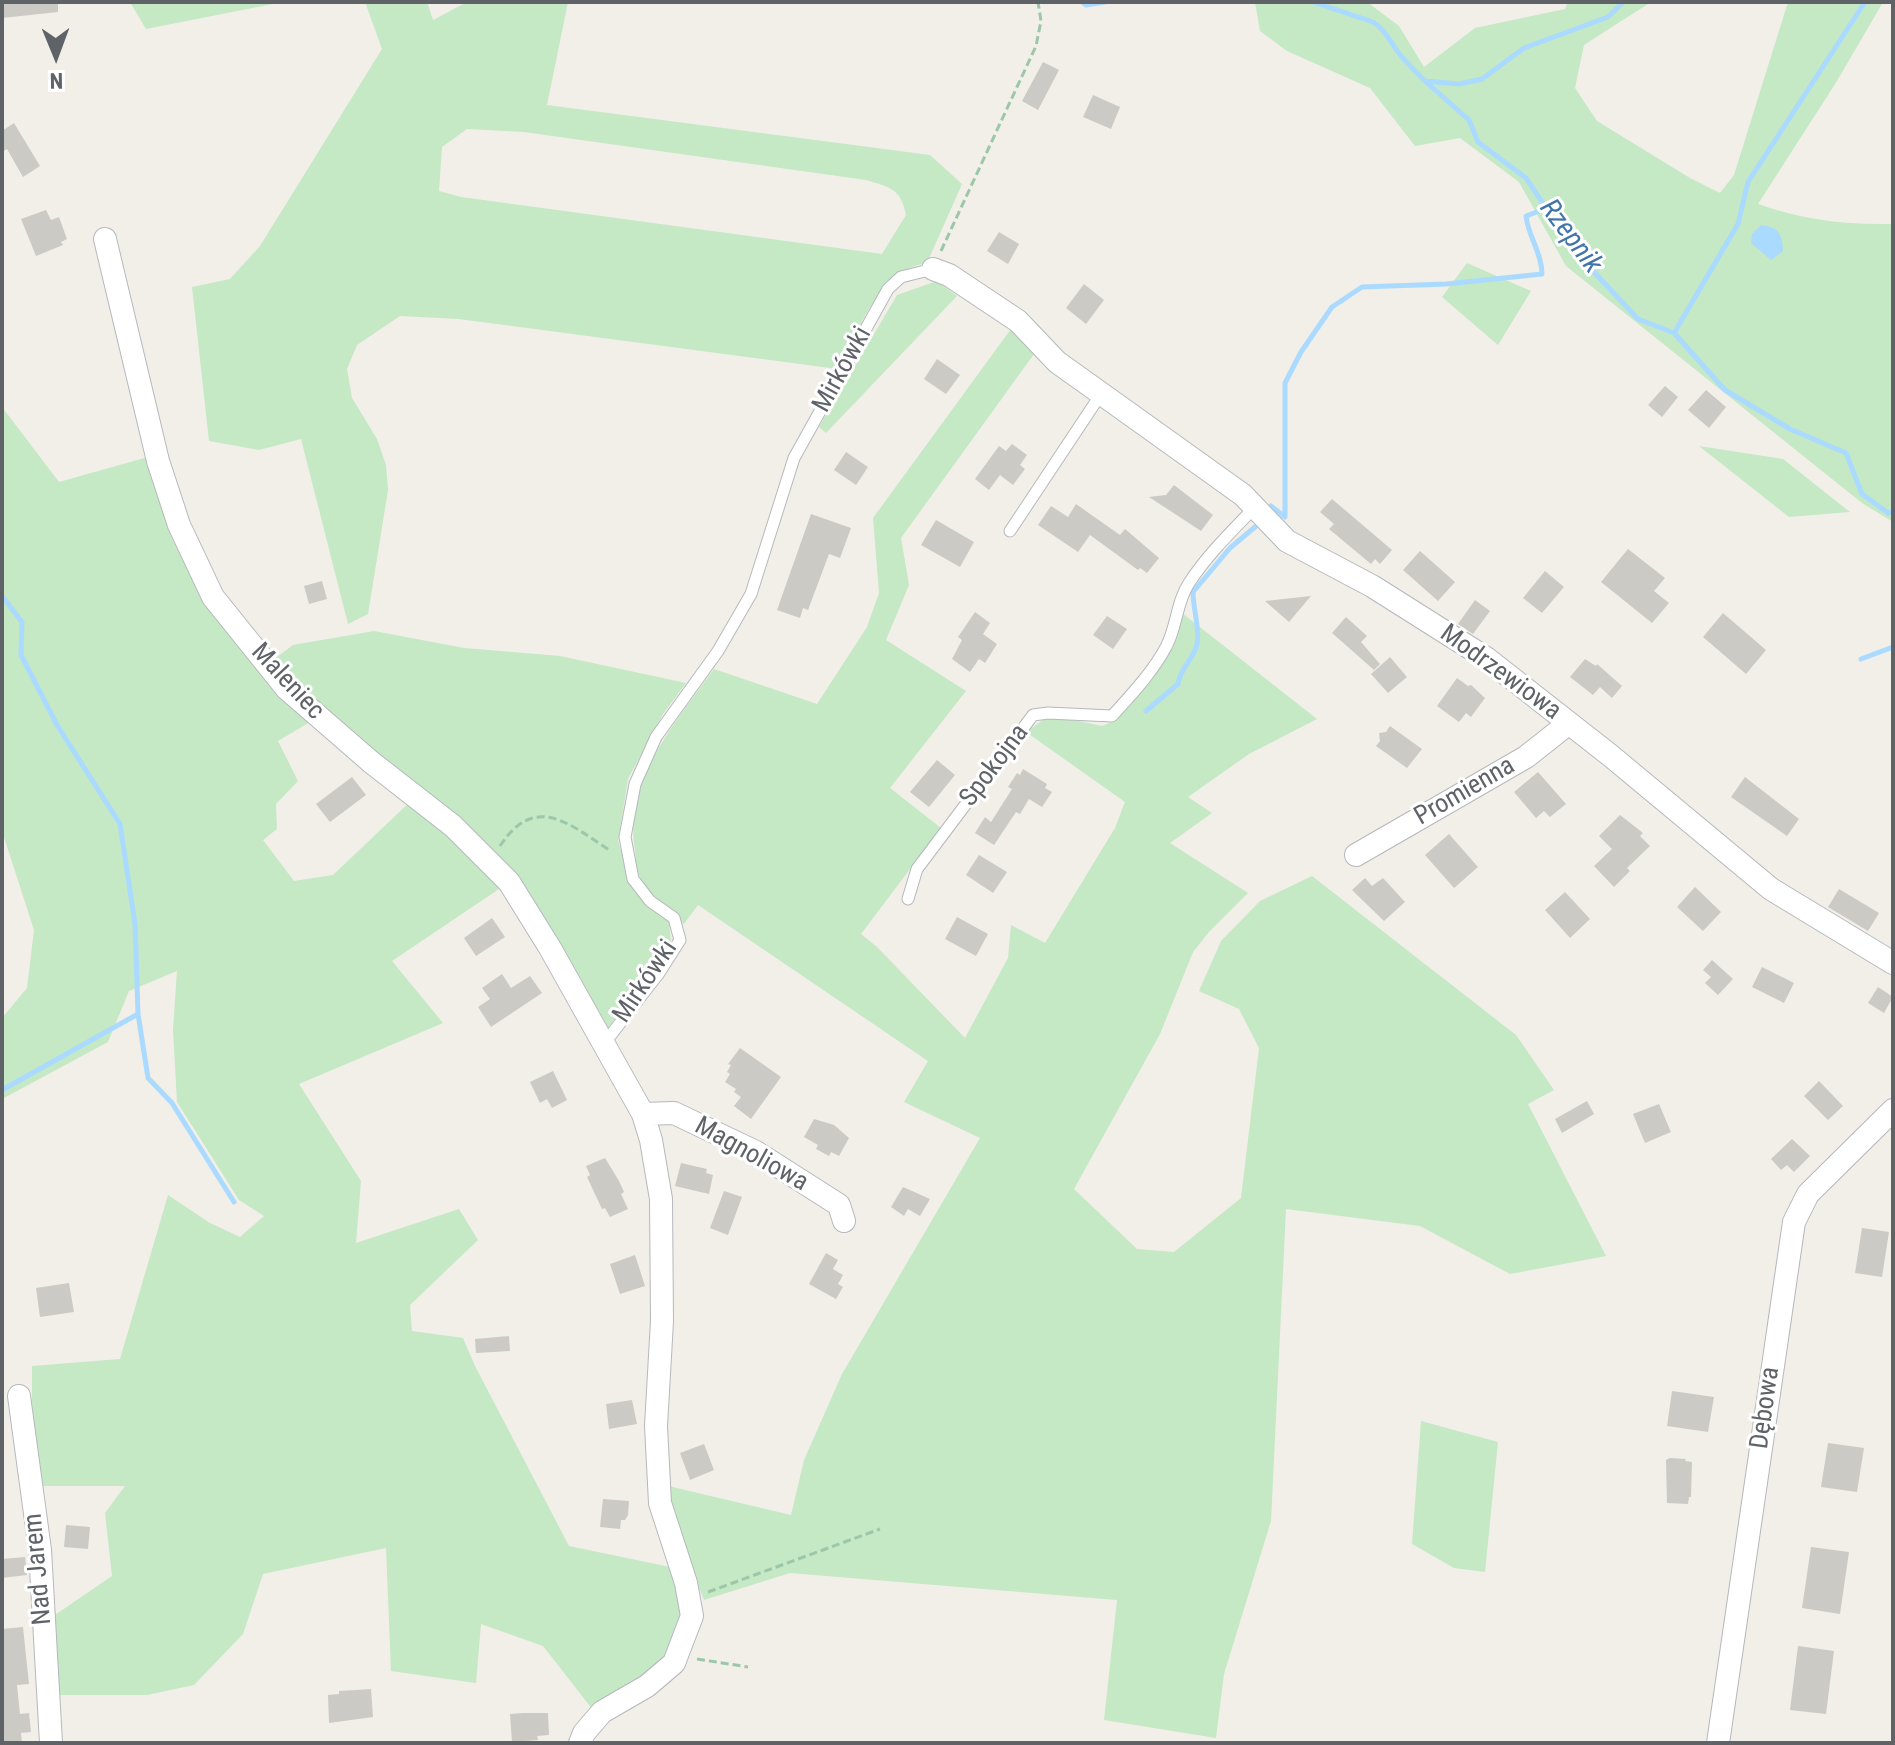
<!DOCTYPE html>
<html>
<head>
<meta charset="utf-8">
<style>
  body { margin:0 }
  #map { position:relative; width:1895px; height:1745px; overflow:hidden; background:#f1efe8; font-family:"Roboto Condensed",sans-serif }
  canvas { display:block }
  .frame { position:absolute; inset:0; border:4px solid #5f6368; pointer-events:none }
  .north { position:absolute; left:16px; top:16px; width:80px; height:80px; -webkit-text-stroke:6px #fff; paint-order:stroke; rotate:179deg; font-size:22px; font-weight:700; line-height:32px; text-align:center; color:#5f6368 }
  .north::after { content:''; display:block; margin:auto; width:28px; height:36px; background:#5f6368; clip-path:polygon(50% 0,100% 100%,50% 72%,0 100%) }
</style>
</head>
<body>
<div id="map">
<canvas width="1895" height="1745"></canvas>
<div class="frame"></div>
<div class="north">N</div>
</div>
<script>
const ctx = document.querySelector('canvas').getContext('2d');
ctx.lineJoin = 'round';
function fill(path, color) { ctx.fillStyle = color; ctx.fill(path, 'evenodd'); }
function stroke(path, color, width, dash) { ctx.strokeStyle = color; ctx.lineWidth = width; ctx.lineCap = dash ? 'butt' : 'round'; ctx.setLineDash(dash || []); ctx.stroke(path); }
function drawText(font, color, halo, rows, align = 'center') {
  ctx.font = font + ' "Roboto Condensed",sans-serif'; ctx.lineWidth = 6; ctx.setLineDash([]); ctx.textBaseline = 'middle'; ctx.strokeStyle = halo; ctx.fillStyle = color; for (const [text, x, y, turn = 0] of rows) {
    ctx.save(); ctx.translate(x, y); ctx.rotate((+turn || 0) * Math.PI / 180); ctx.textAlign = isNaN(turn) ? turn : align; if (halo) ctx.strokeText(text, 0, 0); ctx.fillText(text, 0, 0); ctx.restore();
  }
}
const green = new Path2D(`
  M130 2H283L146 29Z
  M365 2H427L433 20 467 2H568L547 105 930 155 962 184 927 263C878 270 860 329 838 369L459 319 400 316 357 345 347 369 352 398 377 439 386 465 388 490 368 614 348 624 301 439 259 450 209 441 192 287 230 279 260 246 382 49ZM467 129 524 132 866 180C889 187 901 188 906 215L882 254 461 197 439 191 442 147Z
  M1255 2H1367L1399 26 1424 67 1475 28 1565 9 1568 2H1651L1584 45 1575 88 1597 121 1690 178 1720 193 1734 175 1788 2H1883L1837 81 1758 204C1802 220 1846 225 1893 224V522L1862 503 1566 266 1519 182 1460 138 1415 146 1370 88 1287 51 1260 31Z
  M1467 263 1531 291 1498 345 1442 297Z
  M937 281 957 296 826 433 819 427 897 295Z
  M1011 329 1034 354 901 538 909 585 886 640 966 691 890 788 941 828 861 934 877 947 965 1038 1008 958 1011 925 1045 943 1115 828 1125 802 1026 732 1050 715 1102 726 1115 721 1144 688 1173 645 1182 613 1317 719 1249 754 1188 797 1212 813 1170 843 1248 893 1209 932 1193 952 1160 1034 1074 1189 1137 1249 1174 1252 1241 1198 1259 1048 1239 1009 1199 991 1221 941 1260 901 1312 876 1516 1035 1554 1090 1528 1104 1606 1256 1510 1274 1420 1226 1286 1209 1271 1521 1224 1674 1216 1738 1104 1720 1117 1600 790 1573 704 1600 675 1528 664 1485 791 1515 804 1460 842 1374 980 1138 904 1102 928 1061 698 905 684 924C669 910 652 897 641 879 636 871 636 859 635 850 624 779 676 722 714 669L817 704 867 627 879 593 873 518Z
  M2 407 59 482 148 457 172 539 223 619 310 722 278 741 298 781 276 804 277 829 263 840 294 881 333 875 412 800 505 885 392 961 443 1023 299 1084 361 1181 356 1243 459 1209 478 1240 410 1305 412 1331 463 1338 475 1366 569 1546 675 1568 684 1615 671 1655 644 1680 593 1710 543 1646 481 1624 476 1683 391 1671 386 1548 263 1574 243 1634 194 1685 147 1695H58L52 1617 112 1576 105 1513 125 1486H40L32 1403V1366L120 1359 168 1195 210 1223 240 1237 264 1216 239 1200 177 1102 173 1030 177 971 129 991 108 1042 2 1099V1018L27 988 34 930 2 831Z
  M1699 446 1783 459 1850 512 1789 517Z
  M374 631 464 648 560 656 686 683 663 714 628 779 618 841 631 883 669 922 671 942 605 1032 553 939 273 660 293 645Z
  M1421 1421 1498 1442 1485 1572 1454 1568 1412 1544Z`);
const water = new Path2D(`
  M1761 225C1779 227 1782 234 1783 251L1771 260 1751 243 1752 234Z`);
const stream = new Path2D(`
  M1082 2 1086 5 1105 2
  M1313 2 1373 22C1387 31 1391 44 1402 57 1409 65 1417 73 1425 81
  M1623 2 1608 17 1524 48 1482 79 1459 84 1425 81 1469 120 1478 142 1526 178 1577 254 1638 319 1674 333 1725 390 1790 429 1846 453 1862 494 1888 513 1893 511
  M1674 333 1738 224 1748 182 1865 2
  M1271 506 1285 517V383L1301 352 1332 307 1362 287 1446 284 1542 274C1542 253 1528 236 1526 216L1545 209
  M2 596 22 622 21 655 57 725 120 824 135 924 138 1014 148 1078 172 1103 234 1202
  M1861 659 1893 647
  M1146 711 1178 684C1180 668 1194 659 1197 644 1200 627 1193 610 1193 592L1230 548 1255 527
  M2 1090 138 1014`);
const building = new Path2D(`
  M2 2H58V12L2 18Z
  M1043 62 1059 70 1038 110 1022 101Z
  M1093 95 1120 107 1111 129 1083 117Z
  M14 123 40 166 23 177 7 149 2 152V131Z
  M46 210 51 220 59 217 67 239 61 242 63 245 36 256 21 219Z
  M999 232 1019 244 1008 264 987 251Z
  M1084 284 1104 300 1086 324 1066 308Z
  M937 359 960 375 946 394 924 379Z
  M1665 386 1678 397 1662 417 1648 405Z
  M1706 390 1726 407 1709 428 1688 410Z
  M1012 444 1027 455 1020 465 1025 469 1013 485 1000 475 989 490 975 479 999 446 1006 451Z
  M846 452 868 467 856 485 834 470Z
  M1174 485 1213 515 1201 531 1149 497 1166 495Z
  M1332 499 1392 550 1380 564 1375 559 1371 564 1329 529 1334 524 1320 512Z
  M1076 504 1120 535 1125 529 1159 558 1147 573 1140 568 1138 570 1090 535 1078 552 1038 525 1051 506 1068 517Z
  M811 514 851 528 840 558 829 554 808 610 803 608 800 618 777 610Z
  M936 520 974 542 960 567 921 545Z
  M1628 549 1665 578 1654 591 1669 603 1652 623 1601 582Z
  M1420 551 1455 582 1438 601 1403 570Z
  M1545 571 1564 587 1542 613 1523 598Z
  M322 581 327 599 309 604 304 586Z
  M1311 596 1289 622 1265 601Z
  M1475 600 1490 611 1473 634 1458 624Z
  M975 612 990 623 983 634 997 644 985 663 979 659 970 672 952 659 962 640 958 637Z
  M1723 613 1766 650 1746 674 1703 637Z
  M1107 616 1127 629 1113 649 1093 635Z
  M1346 617 1367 636 1361 642 1380 664 1374 670 1332 633Z
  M1390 657 1407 677 1388 693 1371 674Z
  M1585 659 1596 666 1597 664 1622 686 1612 698 1600 687 1593 695 1570 677Z
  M1457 678 1468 686 1471 685 1485 698 1471 717 1466 713 1459 722 1437 706Z
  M1390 726 1422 749 1407 768 1376 746 1380 741 1379 733 1386 732Z
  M937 760 955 775 929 807 910 792Z
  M1023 769 1047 784 1045 788 1052 792 1042 807 1029 799 1020 814 1016 812 994 845 975 833 985 817 991 822 1012 789 1008 787 1017 773 1020 775Z
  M1538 772 1566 804 1550 817 1544 811 1536 818 1514 792Z
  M352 777 366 795 330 822 316 804Z
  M1745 777 1799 819 1787 836 1731 797Z
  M1620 815 1643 833 1640 836 1650 846 1627 868 1630 871 1614 887 1594 866 1612 849 1599 836Z
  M1449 834 1478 867 1454 888 1425 855Z
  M979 855 1007 872 993 893 966 875Z
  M1365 878 1372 886 1383 878 1405 902 1384 921 1352 890Z
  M1695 887 1721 912 1703 931 1677 907Z
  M1839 889 1879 913 1868 931 1828 907Z
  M1565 892 1590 919 1570 938 1545 910Z
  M957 917 988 934 976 956 945 939Z
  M492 918 505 937 476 956 464 938Z
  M1712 960 1733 979 1718 995 1705 983 1711 977 1703 970Z
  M1762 967 1794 983 1784 1003 1752 987Z
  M502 974 511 988 530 976 542 993 491 1027 478 1007 490 999 482 988Z
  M1878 987 1893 997 1884 1013 1868 1003Z
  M740 1048 781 1077 751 1119 734 1106 741 1097 734 1092 736 1089 725 1082 730 1074 727 1072 731 1065 728 1064Z
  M553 1071 567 1100 552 1108 547 1099 540 1103 530 1082Z
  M1819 1081 1843 1106 1828 1120 1804 1096Z
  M1587 1101 1594 1114 1562 1133 1555 1119Z
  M1659 1104 1671 1132 1645 1143 1633 1114Z
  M814 1119 834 1125 849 1138 839 1156 831 1152 829 1156 816 1149 818 1145 804 1137Z
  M1792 1139 1810 1156 1794 1172 1787 1165 1781 1170 1771 1159Z
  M605 1158 619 1181 624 1192 621 1194 628 1209 610 1217 605 1208 602 1209 587 1177 590 1175 586 1166Z
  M681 1163 707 1169 706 1173 713 1175 709 1194 675 1186Z
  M903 1187 930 1199 920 1216 908 1209 904 1216 891 1207Z
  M724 1191 742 1197 728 1235 710 1228Z
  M1862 1228 1889 1232 1882 1277 1855 1273Z
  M826 1253 838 1260 833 1269 843 1275 838 1284 843 1287 836 1299 809 1284Z
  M635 1255 645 1286 620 1294 610 1264Z
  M69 1283 74 1312 40 1317 36 1288Z
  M509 1336 510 1351 476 1353 475 1339Z
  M1672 1391 1714 1397 1708 1432 1667 1426Z
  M632 1400 637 1424 609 1429 606 1404Z
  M1828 1443 1864 1448 1857 1492 1821 1487Z
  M704 1444 714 1470 690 1480 680 1453Z
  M1670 1458 1686 1459 1685 1461 1692 1462 1691 1497H1689L1688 1504 1667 1503 1666 1460Z
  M603 1499 629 1501 628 1515 625 1520H621L620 1529 600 1527Z
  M66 1525 90 1527 88 1549 64 1547Z
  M1811 1547 1849 1552 1840 1614 1802 1608Z
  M25 1557 27 1575 2 1578V1559Z
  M23 1627 29 1684 17 1685 20 1714 29 1713 31 1732 21 1733 22 1743H2V1716H4L2 1629Z
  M1798 1646 1834 1651 1826 1714 1790 1710Z
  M371 1689 373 1717 329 1723 328 1695 339 1694V1691Z
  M524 1713H548L549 1735 537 1736 538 1740 512 1742 510 1714Z`);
const path = new Path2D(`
  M941 251 1036 46 1041 21 1038 2
  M500 846C536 791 571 826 611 851
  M708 1592 880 1529
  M697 1659 748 1667`);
const lane = new Path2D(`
  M1010 531 1101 394
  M908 899 917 869 1033 715 1048 713 1112 716C1131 695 1152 673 1166 647 1177 627 1176 603 1189 583 1208 554 1232 531 1255 507
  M603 1045 659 973 680 940 674 918 650 901 633 879 625 837 635 784 656 737 718 651 751 594 794 458 888 289 901 277 933 269`);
const street = new Path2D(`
  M105 239 158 461 179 525 213 597 287 689 371 762 453 826 509 882 550 948 643 1114 651 1140 661 1199 662 1321 656 1426 660 1503 686 1583 692 1616 674 1663 647 1686 602 1712 584 1733 580 1743
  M933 269 949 275 1018 321 1057 362 1243 495 1287 541 1372 586 1486 658 1611 756 1771 889 1893 963
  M1356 855 1526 757 1569 723
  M643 1114 674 1113 756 1152 839 1205 844 1221
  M19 1396 40 1550 51 1743
  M1718 1743 1794 1222 1808 1194 1893 1110`);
const streetNames = [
  ["Mirkówki",843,370,-61],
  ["Modrzewiowa",1500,673,36],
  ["Maleniec",287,682,47],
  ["Spokojna",995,766,-53],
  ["Promienna",1465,792,-30],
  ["Mirkówki",646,982,-56],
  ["Magnoliowa",751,1155,29],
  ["Dębowa",1766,1408,-82],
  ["Nad Jarem",39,1569,-95]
];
const waterNames = [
  ["Rzepnik",1570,237,53]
];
fill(green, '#c5e8c5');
fill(water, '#aadaff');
stroke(stream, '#aadaff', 5);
fill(building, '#cccac5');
stroke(lane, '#b5b8bc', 13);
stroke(street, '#b5b8bc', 24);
stroke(path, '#9cc7a9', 3, [8, 4]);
stroke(lane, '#fff', 11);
stroke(street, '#fff', 22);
drawText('26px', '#5f6368', '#fff', streetNames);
drawText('italic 28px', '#4174aa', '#fff', waterNames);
</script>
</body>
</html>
